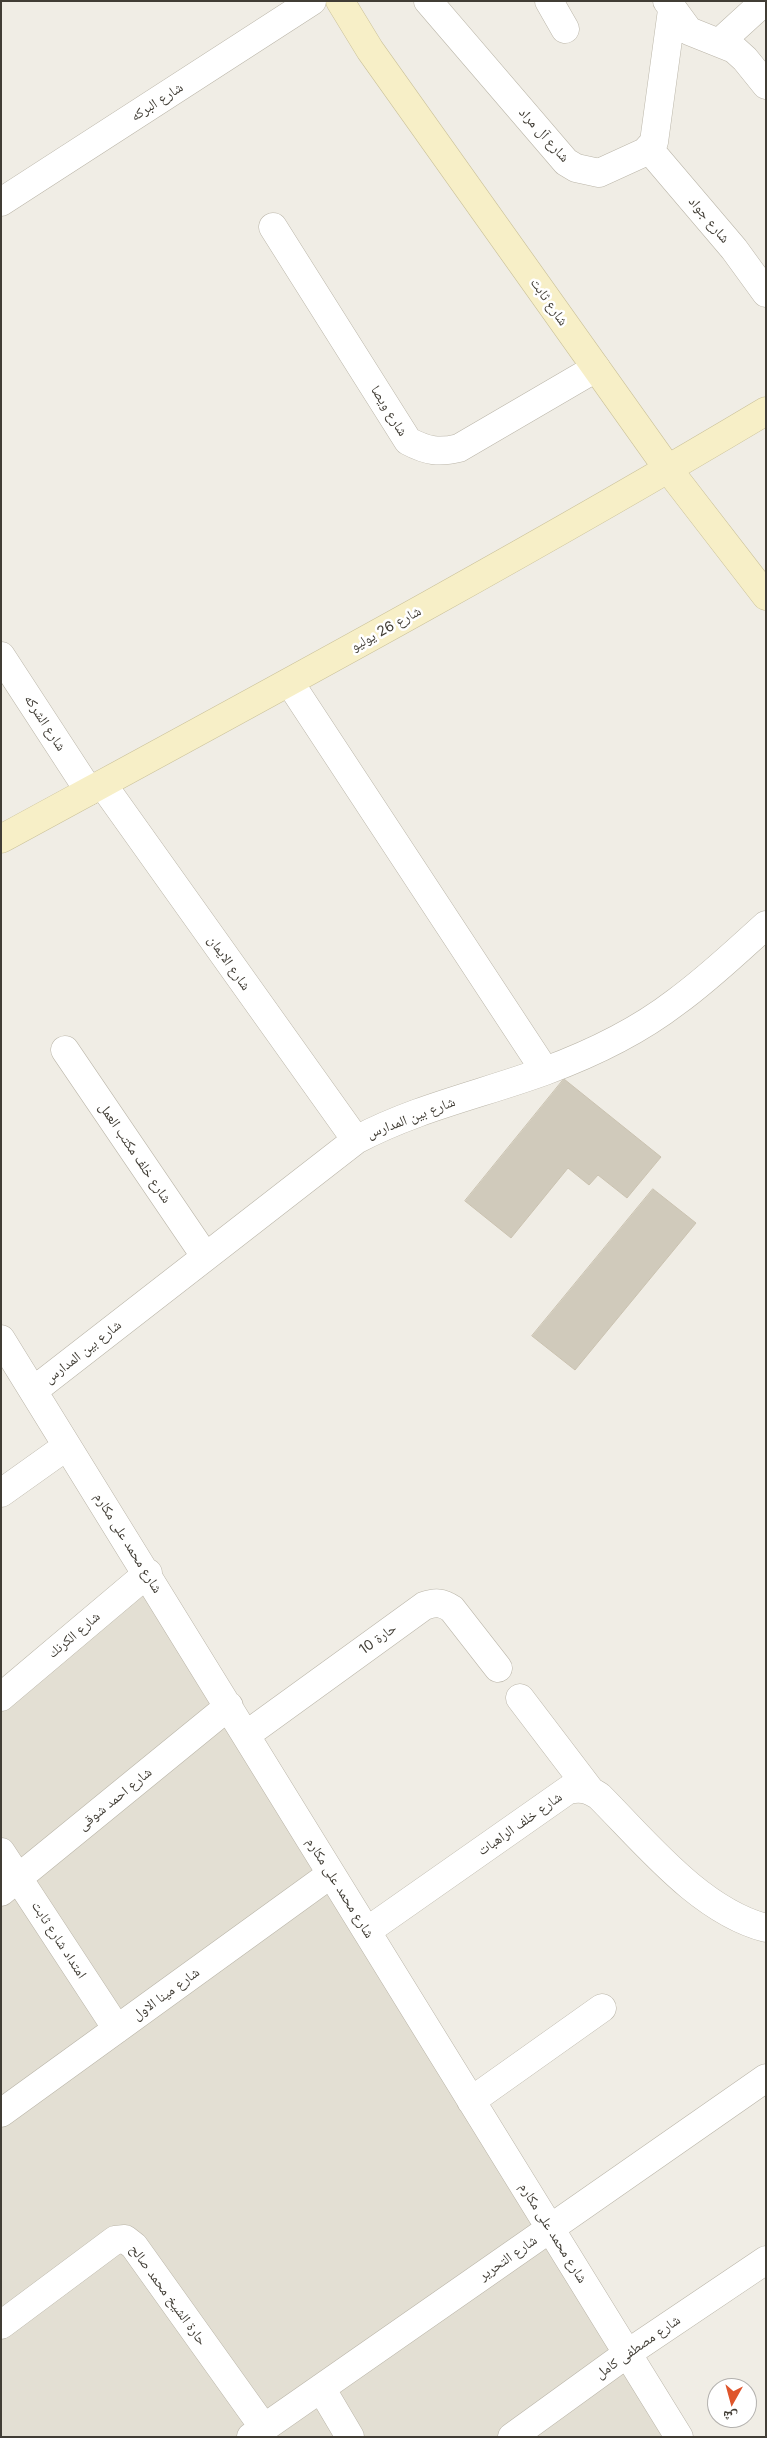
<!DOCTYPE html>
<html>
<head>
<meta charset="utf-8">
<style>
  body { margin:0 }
  #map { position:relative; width:767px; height:2438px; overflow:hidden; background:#f0ede5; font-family:Inter,"Noto Naskh Arabic",sans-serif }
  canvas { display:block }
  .frame { position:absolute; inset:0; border:2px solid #413d35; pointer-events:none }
  .north { position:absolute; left:707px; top:2378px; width:50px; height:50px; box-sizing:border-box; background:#fff; border:1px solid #b3b1ae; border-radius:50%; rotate:187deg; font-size:14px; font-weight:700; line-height:20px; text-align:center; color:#413d35 }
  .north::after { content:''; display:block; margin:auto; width:18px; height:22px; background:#df562c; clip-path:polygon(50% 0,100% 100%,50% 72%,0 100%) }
</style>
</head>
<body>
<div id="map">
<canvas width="767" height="2438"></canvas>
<div class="frame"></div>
<div class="north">ش</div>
</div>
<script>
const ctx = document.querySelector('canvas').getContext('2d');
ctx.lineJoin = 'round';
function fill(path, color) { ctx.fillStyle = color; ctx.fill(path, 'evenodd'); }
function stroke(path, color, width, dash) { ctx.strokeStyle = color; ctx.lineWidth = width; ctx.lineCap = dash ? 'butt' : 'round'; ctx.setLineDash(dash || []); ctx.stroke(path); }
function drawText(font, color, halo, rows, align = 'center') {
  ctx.font = font + ' Inter,"Noto Naskh Arabic",sans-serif'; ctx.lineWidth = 5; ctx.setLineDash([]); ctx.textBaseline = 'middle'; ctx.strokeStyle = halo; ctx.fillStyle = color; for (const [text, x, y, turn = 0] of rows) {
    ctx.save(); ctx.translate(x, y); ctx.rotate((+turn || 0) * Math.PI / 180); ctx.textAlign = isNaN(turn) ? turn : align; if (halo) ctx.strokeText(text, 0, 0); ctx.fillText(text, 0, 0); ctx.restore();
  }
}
const residential = new Path2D(`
  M147 1576 674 2437H1V1699Z`);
const building = new Path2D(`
  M564 1079 661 1157 627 1198 598 1175 589 1185 568 1168 511 1238 465 1201Z
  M653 1189 696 1223 575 1370 532 1336Z`);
const street = new Path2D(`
  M428 1 566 162 576 168 599 173 645 152 654 142 672 10
  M549 1 565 29
  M667 1 689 31 734 49 745 59 766 85
  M720 42 765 1
  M649 149 734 249 766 293
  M1 202 312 1
  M273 227 408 441C427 451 439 453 459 448L596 368
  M1 656 89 791
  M290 683 545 1071
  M103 785 356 1140
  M65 1050 205 1256
  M1 1339 679 2437
  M33 1391 356 1140C416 1108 482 1094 545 1071 591 1054 637 1032 676 1002 708 979 737 951 766 925
  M1 1493 67 1446
  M1 1697 148 1573
  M520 1698 590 1790
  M246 1735 424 1606C435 1602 442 1602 452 1609L498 1668
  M1 1852 117 2029
  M1 1892 229 1706
  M367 1931 568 1790C581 1787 588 1789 599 1796 646 1843 700 1911 766 1928
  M471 2101 602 2008
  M1 2113 331 1874
  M1 2325 115 2240 125 2239 134 2246 264 2428
  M321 2388 350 2437
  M251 2437 766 2078
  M512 2437 628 2353 766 2260`);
const secondary = new Path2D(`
  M340 1 370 50 668 469 766 596
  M1 839C258 699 515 561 766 411`);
const streetNames = [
  ["شارع البركه",157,102,-33],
  ["شارع آل مراد",544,135,48],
  ["شارع جواد",709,220,50],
  ["شارع ثابت",549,302,55],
  ["شارع ويصا",389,411,58],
  ["شارع 26 يوليو",386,629,-29],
  ["شارع الشركه",45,723,57],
  ["شارع الايمان",229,963,55],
  ["شارع بين المدارس",411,1118,-21],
  ["شارع خلف مكتب العمل",135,1153,56],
  ["شارع بين المدارس",83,1352,-38],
  ["شارع محمد على مكارم",128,1543,58],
  ["شارع الكرنك",74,1635,-40],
  ["حارة 10",378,1639,-36],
  ["شارع احمد شوقى",115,1799,-39],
  ["شارع خلف الراهبات",520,1824,-35],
  ["شارع محمد على مكارم",340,1888,58],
  ["امتداد شارع ثابت",59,1940,57],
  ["شارع مينا الاول",166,1994,-36],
  ["شارع محمد على مكارم",553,2233,58],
  ["شارع التحرير",508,2258,-35],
  ["حارة الشيخ محمد صالح",168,2295,54],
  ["شارع مصطفى كامل",638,2347,-35]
];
fill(residential, '#e3dfd3');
fill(building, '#d0cabb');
stroke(building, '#cac2b0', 1);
stroke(street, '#bab5a8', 29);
stroke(secondary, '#cac199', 29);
stroke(street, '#fff', 28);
stroke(secondary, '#f7efc7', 28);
drawText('14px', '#413d35', '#fff', streetNames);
</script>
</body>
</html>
